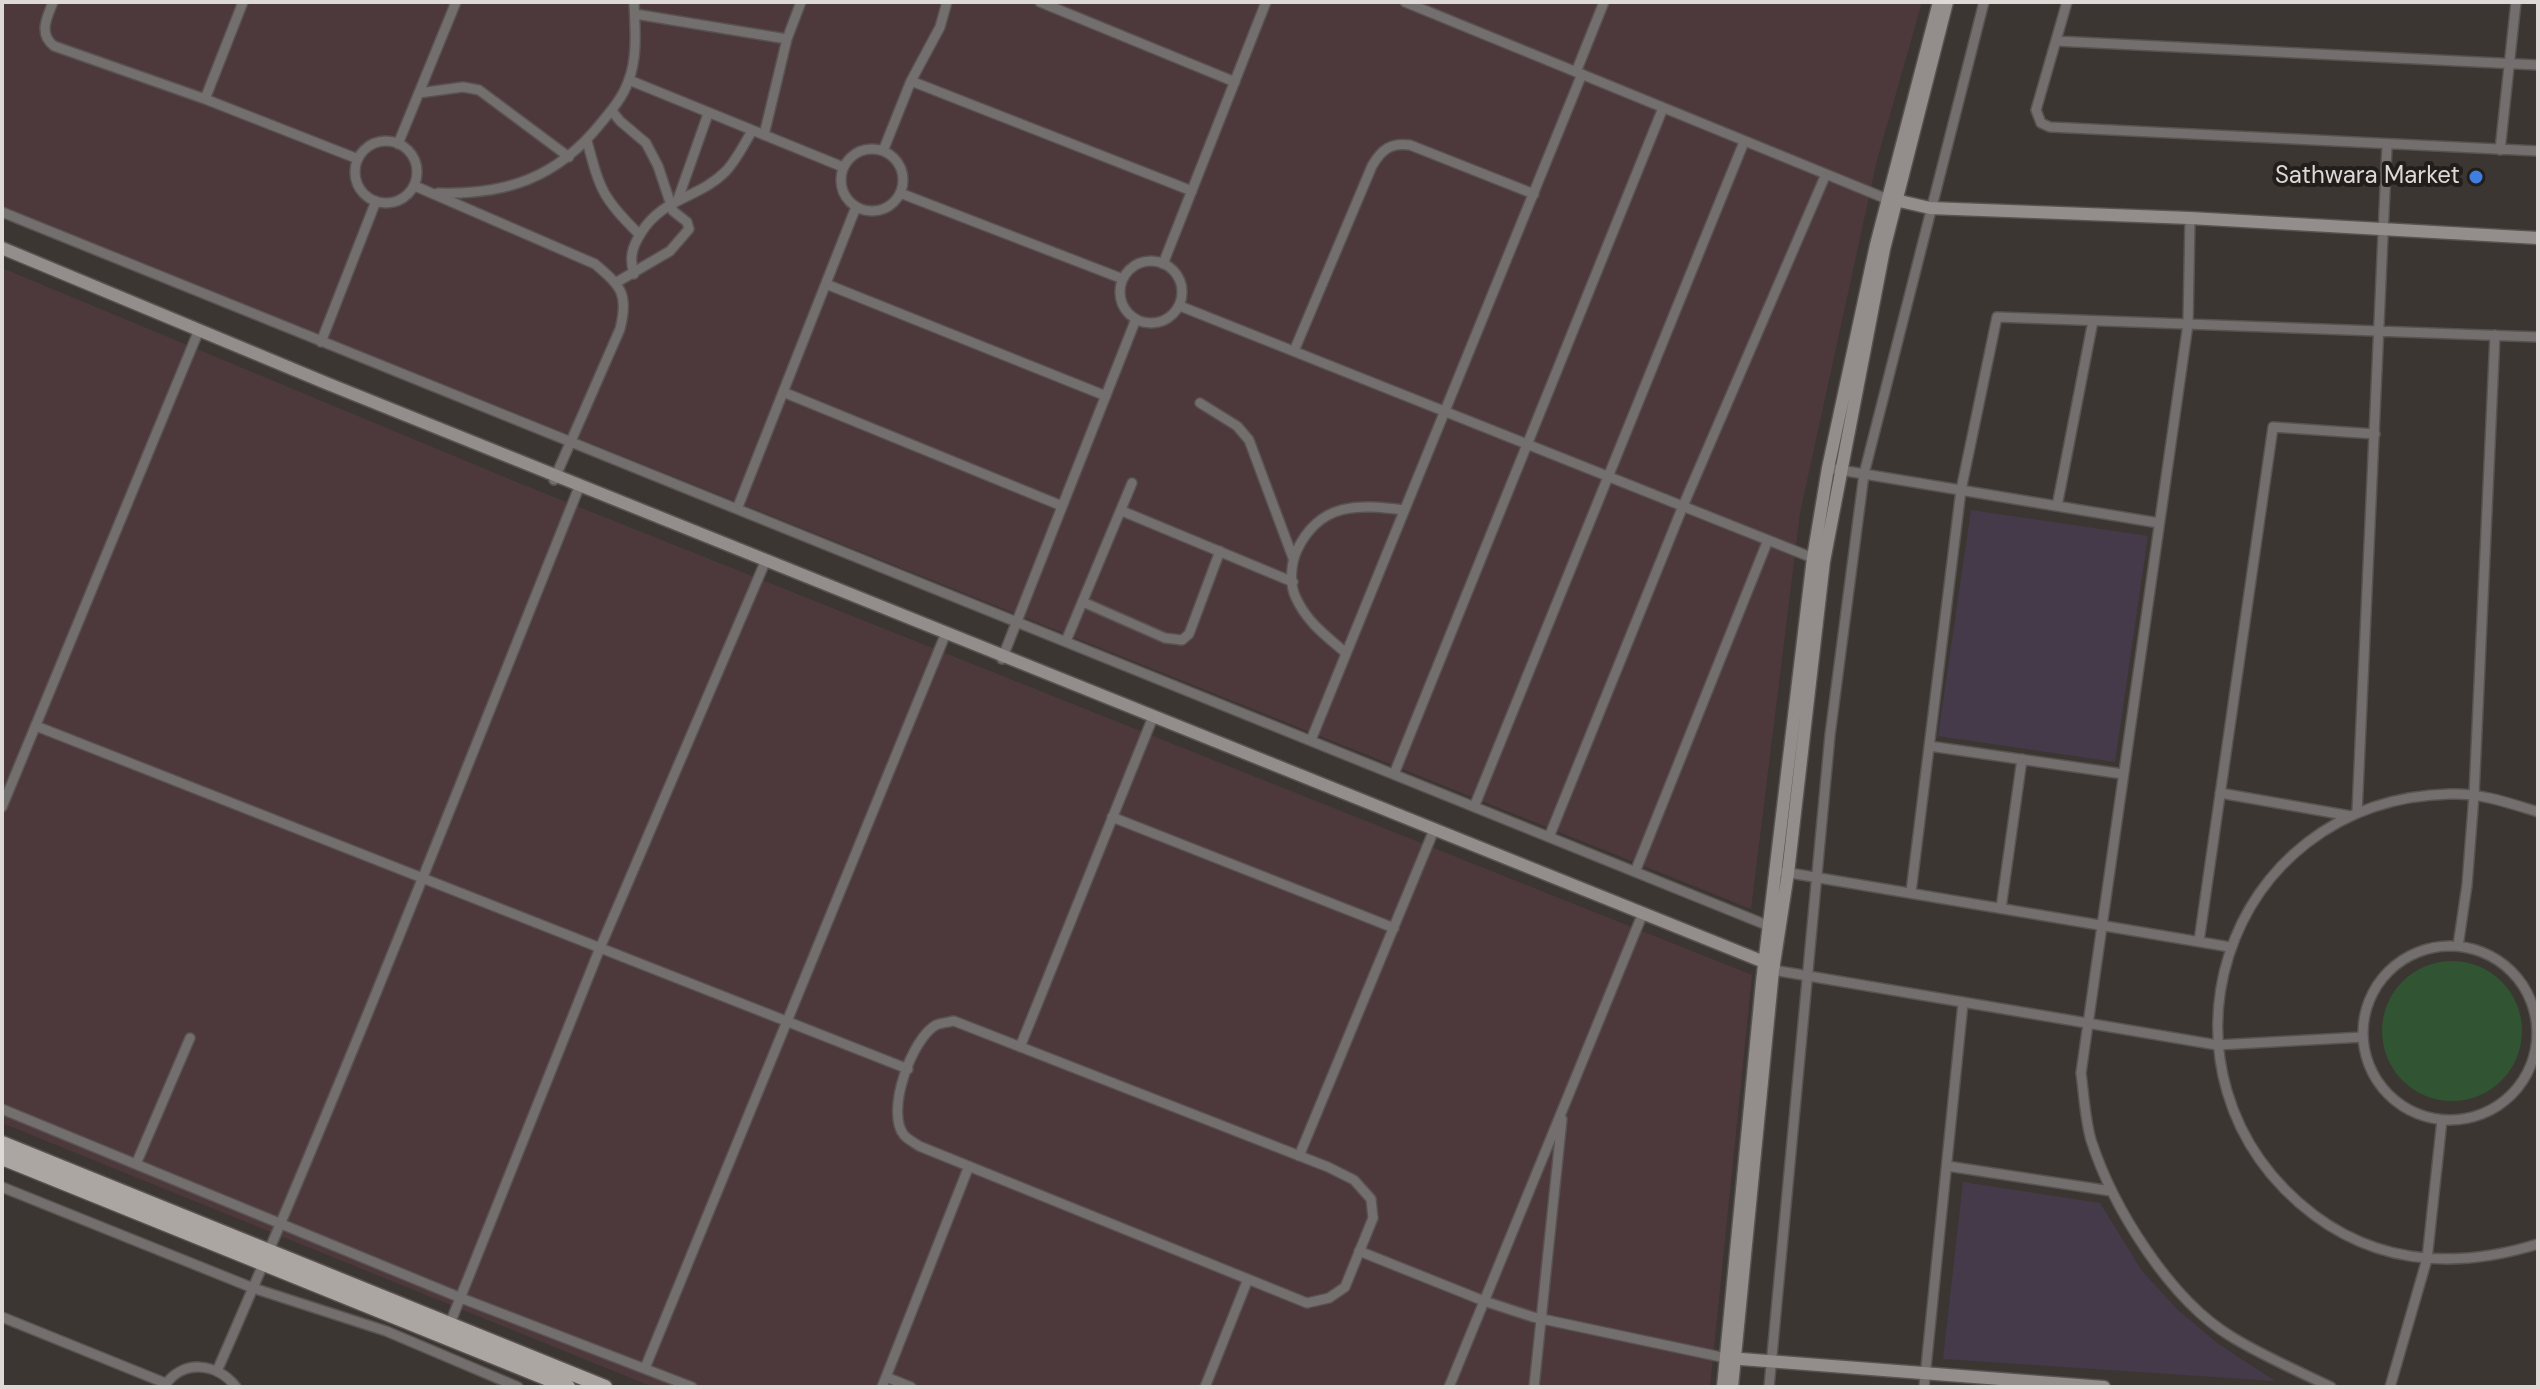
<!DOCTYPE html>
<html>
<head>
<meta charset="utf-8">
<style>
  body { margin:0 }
  #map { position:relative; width:2540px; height:1389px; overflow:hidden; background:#3b3632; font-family:"DM Sans",sans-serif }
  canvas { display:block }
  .frame { position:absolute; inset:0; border:4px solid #ddd9d7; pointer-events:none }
</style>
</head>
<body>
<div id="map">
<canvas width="2540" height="1389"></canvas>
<div class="frame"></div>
</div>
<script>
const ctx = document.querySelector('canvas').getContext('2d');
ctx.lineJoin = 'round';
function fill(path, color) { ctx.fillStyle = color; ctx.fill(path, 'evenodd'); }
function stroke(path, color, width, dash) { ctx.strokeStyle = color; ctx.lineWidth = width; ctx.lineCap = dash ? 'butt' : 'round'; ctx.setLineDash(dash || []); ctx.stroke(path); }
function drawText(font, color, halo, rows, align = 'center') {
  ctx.font = font + ' "DM Sans",sans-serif'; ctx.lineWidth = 8; ctx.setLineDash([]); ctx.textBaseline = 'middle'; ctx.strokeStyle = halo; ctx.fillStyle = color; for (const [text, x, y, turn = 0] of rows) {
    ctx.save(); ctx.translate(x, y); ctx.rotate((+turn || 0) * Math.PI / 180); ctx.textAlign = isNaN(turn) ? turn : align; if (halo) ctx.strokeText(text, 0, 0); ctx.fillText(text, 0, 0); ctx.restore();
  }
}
const industrial = new Path2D(`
  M2 2H1922L1877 160 1800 513 1751 909 2 207Z
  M2 268 519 483 1752 975 1710 1387H653L2 1123Z`);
const education = new Path2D(`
  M1971 510 2148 536 2115 762 1938 736Z
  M1963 1182 2100 1203 2142 1271 2177 1309 2217 1343 2275 1381 1943 1359Z`);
const green = new Path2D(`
  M2382 1031a70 70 0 1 1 140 0a70 70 0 1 1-140 0Z`);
const street = new Path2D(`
  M53 2C47 18 38 33 54 46L205 99 358 159
  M1040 2 1235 82
  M1405 2 1887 199
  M2067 2 2036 110 2041 123 2050 127 2538 151
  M635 14 787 39
  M2056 41 2538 65
  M1576 72 1604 2
  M629 80 843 167
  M911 81 1192 191
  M419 93 463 87 479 90 569 157
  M205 99 243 2
  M612 111 620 121 646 143 658 166 673 211 687 222 689 229 670 251 617 282
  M764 135 787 39 801 2
  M355 172a31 31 0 1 1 62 0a31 31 0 1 1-62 0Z
  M587 141C600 190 603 199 639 234
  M398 144 456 2
  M841 180a31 31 0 1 1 62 0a31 31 0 1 1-62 0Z
  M2500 150 2516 2
  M883 151 911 81 940 27 947 2
  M415 186 595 264C621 286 629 294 620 329L554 480
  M438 193C506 195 557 178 601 123 611 111 623 97 628 82 638 58 635 28 634 2
  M900 193 1123 279
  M678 199 708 114
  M2 212 1769 926
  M2190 218 2188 324 2081 1073C2084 1095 2085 1119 2091 1140 2113 1208 2170 1300 2232 1337 2263 1356 2298 1371 2331 1387
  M1120 292a31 31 0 1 1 62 0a31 31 0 1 1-62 0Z
  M1163 264 1266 2
  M634 274C629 258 632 247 641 233 662 198 699 198 725 172 736 161 744 144 752 131
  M826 284 1106 396
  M1180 306 1813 558
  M321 342 376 201
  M1294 351 1372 166C1381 150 1391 142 1410 145L1534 194
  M783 392 1062 506
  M1200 403 1237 426 1249 440 1293 558
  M1828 468 2159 523
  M2057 506 2093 321
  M737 509 856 207
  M1122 511 1293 582
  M1083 602 1165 638 1182 640 1189 634 1220 551
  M1066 641 1132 483
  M1346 653C1326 636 1307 622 1296 598 1289 584 1291 563 1297 550 1320 502 1358 504 1404 510
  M1002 659 1136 319
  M36 726 908 1069
  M1311 740 1582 74
  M1929 746 2123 774
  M1394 774 1663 108
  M2220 793 2351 816
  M2 807 199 330
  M1474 807 1744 142
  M2538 812C2509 803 2481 793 2450 794 2222 799 2134 1078 2314 1215 2382 1266 2460 1268 2538 1244
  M2357 813 2387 146
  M1112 817 1394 928
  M1549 837 1683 506 1826 174
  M1635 872 1768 540
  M1784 872 2230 947
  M1911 892 1961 490 1997 317 2538 337
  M2001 908 2022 759
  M2199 941 2273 427 2375 434
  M2458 946 2467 885 2474 795 2495 335
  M2363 1033a87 87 0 1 1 174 0a87 87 0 1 1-174 0Z
  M1773 970 2217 1045 2363 1037
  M954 1021 1328 1167 1354 1180 1371 1199 1373 1218 1345 1287 1329 1298 1307 1303 919 1146C915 1143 907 1139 904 1135 885 1112 912 1038 936 1025 940 1023 949 1022 954 1021Z
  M1020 1047 1153 717
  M2 1109 461 1298 692 1387
  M1299 1156 1434 830
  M136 1164 190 1038
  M1947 1166 2111 1191
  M2 1187 253 1288 386 1331 518 1387
  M1359 1251 1484 1301 1533 1317 1726 1358
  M2 1317 165 1383
  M449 1326 600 948 766 560
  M645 1368 946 633
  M217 1371C345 1079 461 781 580 485
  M886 1377 911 1387
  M164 1387C181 1359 217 1362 236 1387
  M882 1387 969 1166
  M1205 1387 1248 1279
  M1449 1387 1643 913
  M1534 1387 1562 1119
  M1769 1387 1830 735 1864 474 1984 2
  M1924 1387 1963 1003
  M2390 1387 2427 1259 2442 1120`);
const secondary = new Path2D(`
  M1891 199 1930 208 2190 218 2538 238
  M2 248 326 383 1774 966
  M1728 1358 2104 1387
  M1723 1387 1762 982 1813 558 1828 468 1876 245 1939 2
  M1732 1387 1773 970 1788 873 1824 561 1884 249 1947 2`);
const primary = new Path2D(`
  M2 1143 605 1387
  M2 1158 568 1387`);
const markers = [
  [2476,177,8,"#3f7fe0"]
];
const poiNames = [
  ["Sathwara Market",2460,177]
];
fill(industrial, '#4d393c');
fill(education, '#453a4a');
fill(green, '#315433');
stroke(street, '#585350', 12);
stroke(secondary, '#585350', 15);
stroke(primary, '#585350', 17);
stroke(street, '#726f6e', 9);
stroke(secondary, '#938e8c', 12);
stroke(primary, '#aca6a2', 14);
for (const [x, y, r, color] of markers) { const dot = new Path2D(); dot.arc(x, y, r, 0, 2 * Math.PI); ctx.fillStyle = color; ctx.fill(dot); stroke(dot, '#211e1c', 3); }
drawText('24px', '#ddd9d7', '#211e1c', poiNames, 'right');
</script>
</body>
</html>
